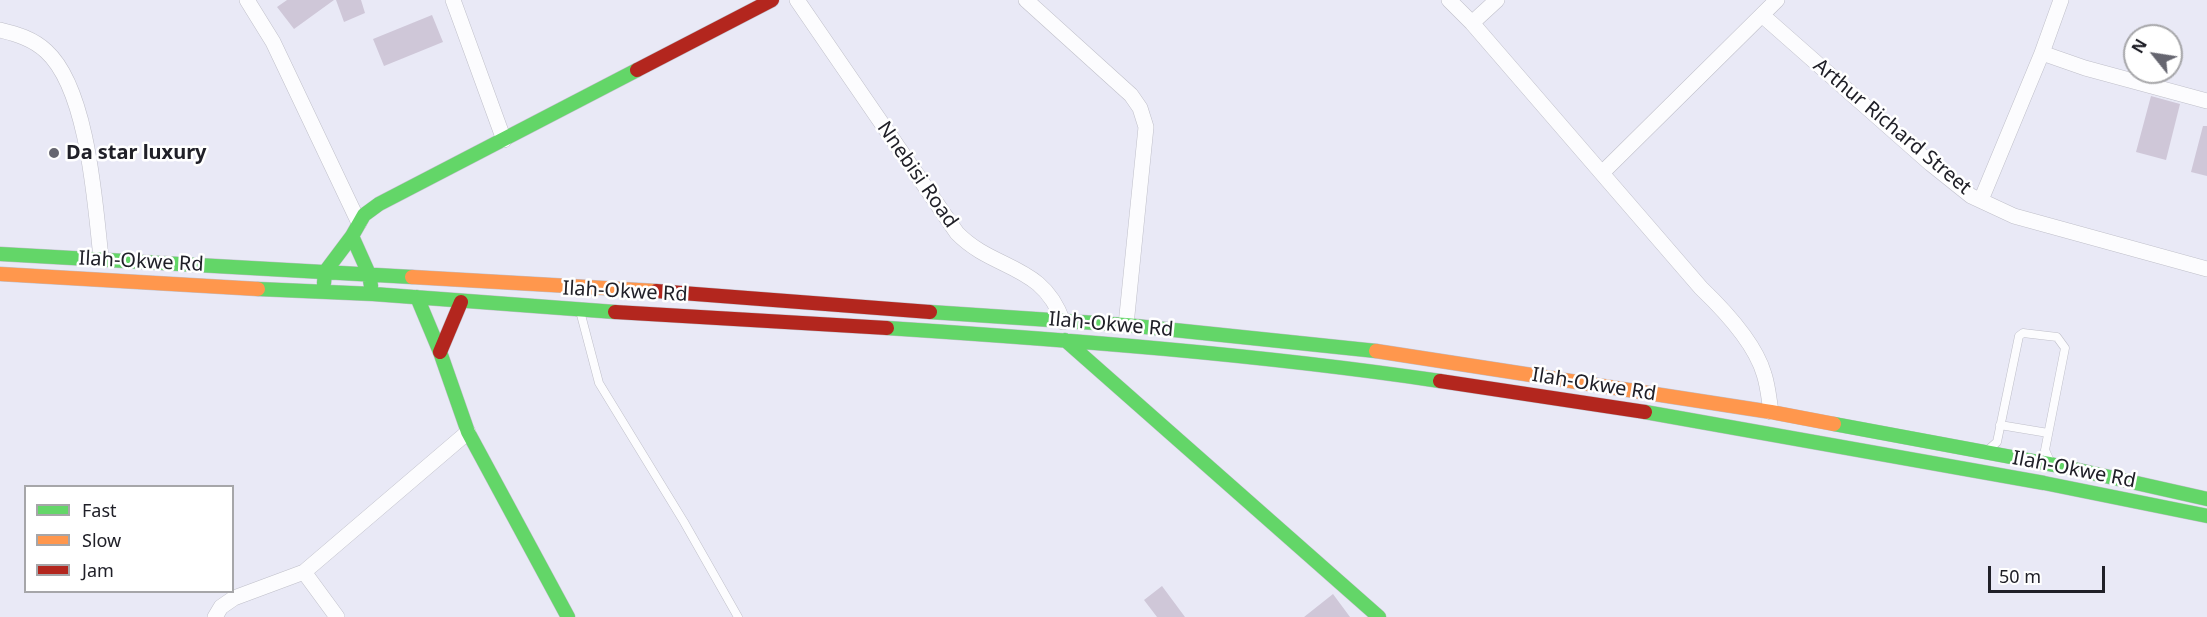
<!DOCTYPE html>
<html>
<head>
<meta charset="utf-8">
<style>
  body { margin:0 }
  #map { position:relative; width:2207px; height:617px; overflow:hidden; background:#e9e9f6; font-family:"Noto Sans",sans-serif }
  canvas { display:block }
  .legend { position:absolute; left:24px; top:485px; width:210px; height:108px; box-sizing:border-box; background:#fff; border:2px solid #a6a6a9; margin:0; padding:8px 10px; list-style:none; font-size:18px; color:#202028 }
  .legend li { display:flex; align-items:center; gap:12px; height:30px }
  .legend b { width:30px; border:2px solid #a6a6a9 }
  .north { position:absolute; left:2123px; top:24px; width:60px; height:60px; box-sizing:border-box; background:#fff; border:2px solid #a6a6a9; border-radius:50%; rotate:300deg; font-size:16px; font-weight:700; line-height:24px; text-align:center; color:#202028 }
  .north::after { content:''; display:block; margin:auto; width:21px; height:27px; background:#666670; clip-path:polygon(50% 0,100% 100%,50% 72%,0 100%) }
  .scale { position:absolute; left:1988px; top:566px; width:117px; height:27px; box-sizing:border-box; border:3px solid #202028; border-top:0; padding-left:8px; font-size:18px; line-height:21px; white-space:nowrap; color:#202028; -webkit-text-stroke:4px #fff; paint-order:stroke }
</style>
</head>
<body>
<div id="map">
<canvas width="2207" height="617"></canvas>
<ul class="legend">
<li><b style="height:8px;background:#63d668"></b>Fast</li>
<li><b style="height:8px;background:#ff974d"></b>Slow</li>
<li><b style="height:8px;background:#b3261e"></b>Jam</li>
</ul>
<div class="north">N</div>
<div class="scale">50 m</div>
</div>
<script>
const ctx = document.querySelector('canvas').getContext('2d');
ctx.lineJoin = 'round';
function fill(path, color) { ctx.fillStyle = color; ctx.fill(path, 'evenodd'); }
function stroke(path, color, width, dash) { ctx.strokeStyle = color; ctx.lineWidth = width; ctx.lineCap = dash ? 'butt' : 'round'; ctx.setLineDash(dash || []); ctx.stroke(path); }
function drawText(font, color, halo, rows, align = 'center') {
  ctx.font = font + ' "Noto Sans",sans-serif'; ctx.lineWidth = 5; ctx.setLineDash([]); ctx.textBaseline = 'middle'; ctx.strokeStyle = halo; ctx.fillStyle = color; for (const [text, x, y, turn = 0] of rows) {
    ctx.save(); ctx.translate(x, y); ctx.rotate((+turn || 0) * Math.PI / 180); ctx.textAlign = isNaN(turn) ? turn : align; if (halo) ctx.strokeText(text, 0, 0); ctx.fillText(text, 0, 0); ctx.restore();
  }
}
const building = new Path2D(`
  M287 0H334L294 29 277 7Z
  M336 0H361L365 13 344 22Z
  M432 15 443 42 384 66 373 39Z
  M2151 96 2180 104 2166 160 2136 152Z
  M2203 126H2207V176L2191 172Z
  M1162 586 1185 617H1157L1144 600Z
  M1333 594 1350 617H1304Z`);
const lane = new Path2D(`
  M580 311 599 383 684 522 738 617
  M2000 425 2048 433
  M1989 449 1997 442 2019 336 2023 333 2057 337 2065 348 2045 450 2050 461`);
const street = new Path2D(`
  M247 0 273 42 359 223
  M453 0 504 140
  M797 0 957 233C994 271 1043 263 1063 322
  M1026 0 1131 95 1140 108 1146 127 1126 325
  M1449 0 1472 23 1701 288C1724 310 1755 343 1764 374 1768 386 1769 399 1771 412
  M1762 15 1931 164 1971 196 2014 216 2207 269
  M1472 23 1497 0
  M0 30C17 34 33 39 46 51 88 89 95 203 101 258
  M2042 53 2085 68 2207 101
  M1602 173 1777 0
  M1981 200 2042 53 2061 0
  M304 572 337 617
  M215 617 221 607 234 598 304 572 468 432`);
const fast = new Path2D(`
  M352 236 369 274 371 286
  M0 254 412 277
  M324 283 325 272 352 236 364 215 379 204 637 70
  M258 289 373 294 615 312
  M417 297 440 352 468 432 568 617
  M930 312 1126 325 1376 351
  M887 328C1071 340 1257 354 1440 381
  M1065 340 1379 617
  M1645 412 2044 483 2207 516
  M1834 424 2065 467 2207 499`);
const slow = new Path2D(`
  M0 274 258 289
  M412 277 656 291
  M1376 351 1771 412 1834 424`);
const jam = new Path2D(`
  M637 70 772 0
  M656 291 930 312
  M615 312 887 328
  M440 352 461 302
  M1440 381 1645 412`);
const markers = [
  [54,153,6,"#666670"]
];
const streetNames = [
  ["Arthur Richard Street",1892,127,40],
  ["Nnebisi Road",917,175,55],
  ["Ilah-Okwe Rd",141,262,3],
  ["Ilah-Okwe Rd",625,292,3],
  ["Ilah-Okwe Rd",1111,325,5],
  ["Ilah-Okwe Rd",1594,385,9],
  ["Ilah-Okwe Rd",2074,470,11]
];
const poiNames = [
  ["Da star luxury",66,153]
];
fill(building, '#cfc7d8');
stroke(lane, '#bfbfc9', 9);
stroke(street, '#bfbfc9', 16);
stroke(fast, '#bfbfc9', 15);
stroke(slow, '#bfbfc9', 15);
stroke(jam, '#bfbfc9', 15);
stroke(lane, '#fcfcfe', 8);
stroke(street, '#fcfcfe', 15);
stroke(fast, '#63d668', 14);
stroke(slow, '#ff974d', 14);
stroke(jam, '#b3261e', 14);
for (const [x, y, r, color] of markers) { const dot = new Path2D(); dot.arc(x, y, r, 0, 2 * Math.PI); ctx.fillStyle = color; ctx.fill(dot); stroke(dot, '#fff', 2); }
drawText('20px', '#202028', '#fff', streetNames);
drawText('bold 20px', '#202028', '#fff', poiNames, 'left');
</script>
</body>
</html>
